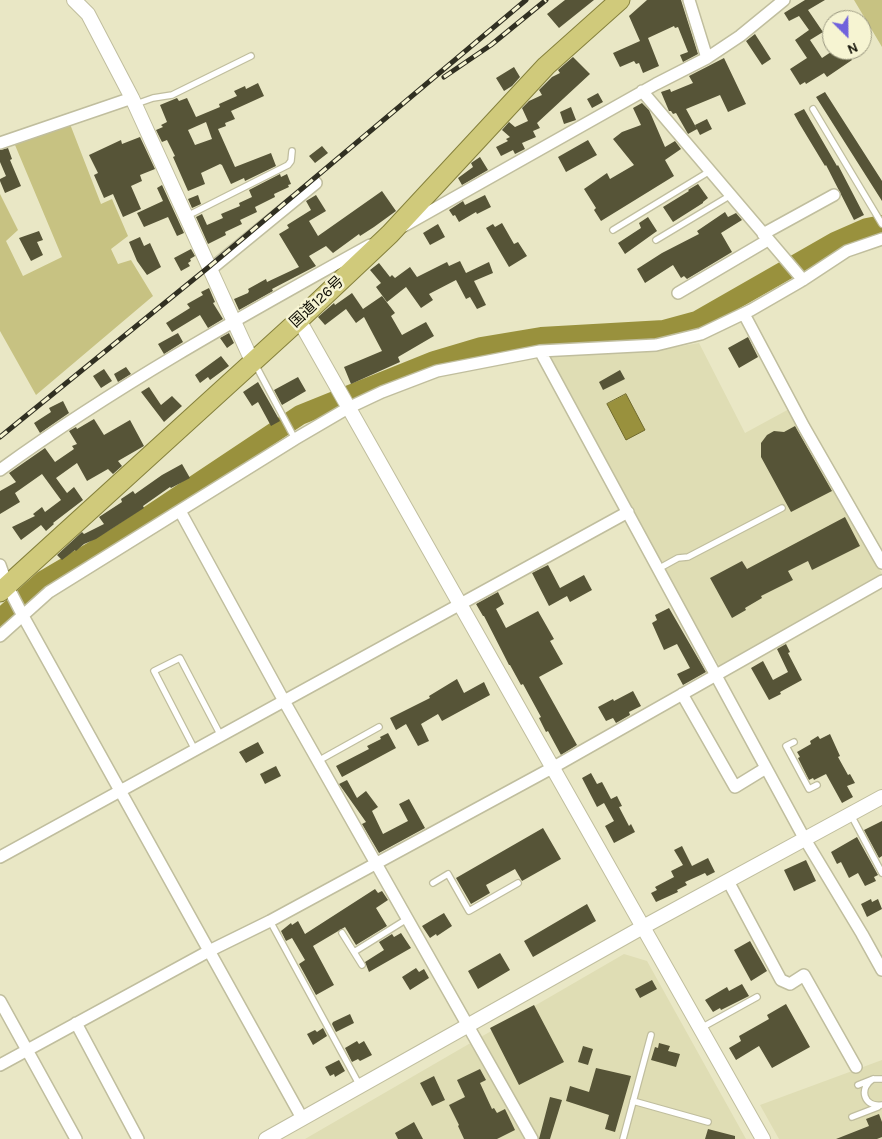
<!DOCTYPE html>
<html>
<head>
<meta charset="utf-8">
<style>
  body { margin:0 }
  #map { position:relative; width:882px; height:1139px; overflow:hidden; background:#e9e7c5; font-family:Karla,sans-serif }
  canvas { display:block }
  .north { position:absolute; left:822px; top:10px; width:50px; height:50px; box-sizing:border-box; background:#f6f4d2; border:1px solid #9a9880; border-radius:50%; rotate:157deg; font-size:14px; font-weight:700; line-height:20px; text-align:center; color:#0f0e04 }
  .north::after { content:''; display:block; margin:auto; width:18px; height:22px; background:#7062dc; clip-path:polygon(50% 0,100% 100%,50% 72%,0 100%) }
</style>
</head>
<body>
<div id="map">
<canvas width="882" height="1139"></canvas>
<div class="north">N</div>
</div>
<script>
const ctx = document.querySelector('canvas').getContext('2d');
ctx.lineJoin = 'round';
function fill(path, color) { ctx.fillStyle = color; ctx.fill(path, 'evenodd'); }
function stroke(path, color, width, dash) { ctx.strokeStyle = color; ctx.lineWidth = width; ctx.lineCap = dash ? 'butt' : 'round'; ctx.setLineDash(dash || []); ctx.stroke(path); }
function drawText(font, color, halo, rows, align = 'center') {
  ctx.font = font + ' Karla,"Noto Sans JP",sans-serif'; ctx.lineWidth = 5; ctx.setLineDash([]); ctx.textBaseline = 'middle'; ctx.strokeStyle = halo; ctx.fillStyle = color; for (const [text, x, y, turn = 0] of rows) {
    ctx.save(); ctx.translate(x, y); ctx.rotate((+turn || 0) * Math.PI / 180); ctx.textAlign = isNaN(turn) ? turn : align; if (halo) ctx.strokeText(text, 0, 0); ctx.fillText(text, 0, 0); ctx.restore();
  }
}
const built = new Path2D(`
  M699 343 745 433 791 408 882 574V576L720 667 663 567 550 358 554 354 647 352Z
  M624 954 647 961 746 1139H305Z
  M882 1060V1139H779L760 1105Z`);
const green = new Path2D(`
  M854 0H882V47Z
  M70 124 101 204 112 199 128 236 111 249 118 264 131 260 153 296 36 395 0 331V194L18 230 6 241 23 276 62 257 15 145Z`);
const water = new Path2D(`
  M626 394 645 430 626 440 607 404Z`);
const river = new Path2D(`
  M0 619 44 580 117 537 300 415 434 361 481 347 541 337 664 330 697 321 835 242 867 228 882 225`);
const building = new Path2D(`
  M565 0H594L559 28 547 14Z
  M647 0H681L698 54 683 62 680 55 688 52 678 27 675 28 674 26 648 38 659 66 643 73 639 63 636 64 634 61 620 67 613 53 640 41 629 16Z
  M805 0H825L808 10 823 32 810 40 822 58 834 50H846L852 60 827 77 824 73 806 84 805 82 800 85 790 69 807 58 795 40 809 30 799 16 789 21 784 13Z
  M755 34 771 59 762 65 746 41Z
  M573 57 590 74 537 123 540 128 533 131 536 137 522 143 525 149 515 154 513 150 501 156 496 147 508 141 506 139 510 137 502 130 509 122 515 127 528 121 522 108 529 101 542 95 539 90 552 77 560 73 558 70Z
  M724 58 746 104 728 112 720 95 686 109 697 129 688 134 676 113 673 114 671 111H669L661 92 670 89 671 92 693 83 689 76Z
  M514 67 520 77 512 86 504 91 496 78Z
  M258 83 264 96 231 111 235 119 225 123 226 126 218 129 235 167 271 153 276 166 245 181 244 178 231 184 222 165 220 164 201 173 205 184 188 191 173 157 175 156 167 140 162 142 156 130 163 127 161 125 167 122 160 105 177 98 179 101 187 98 196 117 220 107 219 104 237 96 234 91 245 86 246 89ZM206 122 212 139 195 145 188 130Z
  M825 92 882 181V201L816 97Z
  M598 93 603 102 592 108 587 99Z
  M642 103 649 110 665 147 675 141 681 149 665 160 674 176 601 221 594 210 596 208 584 189 607 173 610 179 634 165 613 139 622 132 641 125 633 108Z
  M571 107 576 120 564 124 560 112Z
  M804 109 837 166 838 165 864 215 854 220 826 165 825 166 799 123 794 114Z
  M707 119 712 129 700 135 695 125Z
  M140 137 155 169 140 175 142 181 131 186 141 209 123 217 113 194 104 198 94 175 98 173 89 155 121 140 122 144Z
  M588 140 597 155 566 172 558 157Z
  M322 146 328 153 315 163 309 156Z
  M8 148 12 159 10 160 21 186 5 193 0 181V179L6 176 0 162V150Z
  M480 157 488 170 462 185 458 178 473 167 471 163Z
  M280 174 281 177 287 174 291 184 288 185 289 187 274 194 275 197 255 207 257 212 240 220 242 224 225 232 226 235 208 244 196 217 202 214 207 225 223 218 221 214 240 206 239 203 252 197 249 190Z
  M698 184 708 198 703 202V203L673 222 663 207 689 191 688 190Z
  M162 185 184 233 177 236 168 217 144 227 137 213 163 201 157 188Z
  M382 191 396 211 374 227 360 236 359 234 333 253 326 246 309 256 316 266 272 289 273 291 239 310 234 299 248 293 249 291 248 289 266 279 267 282 299 267 279 234 289 228 287 225 311 210 306 201 316 195 326 211 309 221 318 236Z
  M198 195 201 204 192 208 188 199Z
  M485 195 491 207 477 214 476 212 459 222 455 215 453 216 449 210 463 201 465 205Z
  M725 212 728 217 736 213 742 220 721 233 732 252 687 279 684 276 681 278 673 265 645 283 637 269 662 253 699 234 697 231Z
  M648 217 657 231 625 254 618 243 641 228 639 223Z
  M502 223 514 244 518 242 527 256 509 267 486 228 493 224 495 227Z
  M438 224 445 237 430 245 423 233Z
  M39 231 43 240 37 242 43 255 31 261 19 238Z
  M140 237 144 246 150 243 161 267 147 275 137 261 129 242Z
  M191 249 195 256 190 259 191 261 188 263 190 266 181 271 174 258Z
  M460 261 466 273 489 262 493 273 474 281 486 305 477 309 470 297 466 299 456 280 429 294 433 300 421 308 406 287 387 302 376 287 381 283 370 270 379 263 390 277 392 275 395 278 410 267 417 277 447 262 449 266Z
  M209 288 215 302 213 303 223 319 208 328 200 315 172 332 166 323 190 308 187 304 203 295 201 292Z
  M352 293 363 309 382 296 395 313 391 316 402 335 426 322 434 336 398 357 400 362 351 384 344 367 382 351 364 317 356 323 346 309 325 325 318 317 334 303 335 305Z
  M178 333 183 342 164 354 158 344Z
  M229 333 234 343 227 348 220 338Z
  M748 337 758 357 739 368 728 348Z
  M221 356 229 366 210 380 208 377 200 383 195 375Z
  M126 367 131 374 118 382 114 374Z
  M104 369 112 381 101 388 93 376Z
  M620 370 625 379 603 390 599 382Z
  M298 377 306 391 282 405 274 390Z
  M258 382 280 421 271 426 258 402 252 406 243 392Z
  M149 387 161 405 172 396 182 406 164 422 141 392Z
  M63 401 69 413 40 433 34 423 51 412 49 408Z
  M94 419 104 435 130 420 144 446 118 461 122 466 113 474 108 469 87 481 77 463 56 478 67 493 74 487 83 500 53 523 54 524 46 531 41 525 21 540 12 527 35 516 33 514 42 507 45 512 61 500 42 474 15 493 20 502 0 514V491L16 482 9 473 45 448 55 462 74 449 72 446 77 444 69 431 76 427 77 429Z
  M795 426 832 491 791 512 761 457V443L767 435 774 431 784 432Z
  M182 464 190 478 171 488 170 487 143 506 144 508 96 539 84 544 76 551 75 550 62 560 57 555 82 532 84 534 104 524 99 517 122 502 121 499 133 491 135 494 162 475Z
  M845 517 860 546 812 570 808 561 788 571 793 580 761 596 762 598 745 608 746 610 732 618 710 578 742 561 747 569Z
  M548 565 560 588 584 575 592 590 570 602 567 596 549 606 532 573Z
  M498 592 504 604 496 609 506 628 538 611 554 639 550 641 563 664 539 677 577 745 561 755 548 731 546 732 539 718 541 717 523 684 521 685 510 665H509L484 616H483L476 604Z
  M669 608 706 672 683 685 677 674 690 668 677 644 664 650 652 623 657 620 655 615Z
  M786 644 790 652 788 653 802 680 780 692 781 694 769 700 751 668 763 661 773 680 788 672 777 649Z
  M457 679 464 693 484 682 490 695 442 721 438 714 421 724 429 741 418 746 406 724 396 730 390 718 430 698 429 696Z
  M633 691 641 706 629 712 630 715 616 723 613 718 606 721 598 707 613 699 614 701Z
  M388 733 396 748 342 777 336 766 369 749 367 746 381 739 380 737Z
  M830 734 840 756 838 757 848 775 850 774 855 783 847 786 853 797 842 803 826 774 814 780 813 778 809 780 798 758 800 757 797 752 811 744 810 741 818 736 820 739Z
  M258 742 264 753 246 763 239 752Z
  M276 766 281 776 265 784 260 774Z
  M591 773 597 784 602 782 611 799 617 796 622 806 619 807 629 826 631 824 635 832 614 843 605 826 614 821 604 803 597 807 582 778Z
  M347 780 357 798 366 791 378 807 372 811 383 834 408 821 399 804 409 799 425 828 379 853 362 824 366 822 339 784Z
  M882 821V856L879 858 864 830Z
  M543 828 561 859 522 881 515 869 486 885 490 893 471 904 456 878Z
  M857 837 878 875 874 877 876 881 865 886 858 873 849 878 841 862 837 864 831 852Z
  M682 846 692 866 708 858 715 872 707 876 705 873 685 882 687 885 677 890 678 892 656 902 651 893 657 890 655 887 674 877 671 871 683 865 674 850Z
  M806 860 816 881 794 891 784 870Z
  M375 889 378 893 382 891 388 900 376 908 387 926 356 945 345 927 313 946 334 985 316 995 299 964 305 960 292 938 286 941 281 931 291 923 292 925 298 921 305 934Z
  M871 899 872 902 878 899 882 909 867 917 861 904Z
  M587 904 596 921 533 957 524 941Z
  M444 913 452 926 437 936 436 934 430 938 422 926Z
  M401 933 411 948 369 972 365 962 384 950 379 942 392 934 394 937Z
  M750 941 767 971 751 981 734 950Z
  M500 953 510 970 478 989 468 971Z
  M416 968 419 972 424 969 429 978 410 990 402 977Z
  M652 980 657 989 640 998 635 989Z
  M742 984 749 996 721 1010 720 1008 713 1012 705 1000 727 987 729 991Z
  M786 1004 810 1047 772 1068 759 1046 736 1060 729 1048 741 1041 739 1036 769 1019 767 1015Z
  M534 1005 564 1062 519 1085 490 1028Z
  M350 1014 354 1023 336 1032 332 1024 333 1022Z
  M323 1028 327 1036 313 1045 307 1034 315 1030 317 1032Z
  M357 1041 359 1044 364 1041 372 1055 360 1061 358 1059 352 1062 345 1048Z
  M659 1043 670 1046 668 1051 680 1054 676 1067 651 1060 655 1047 658 1048Z
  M583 1046 593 1049 588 1065 578 1062Z
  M339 1060 345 1071 335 1077 334 1074 330 1076 325 1067Z
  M596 1068 631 1076 615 1132 605 1129 609 1115 566 1101 570 1086 589 1092Z
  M480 1069 486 1080 480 1083 492 1109 494 1108 497 1113 505 1109 515 1130 497 1139H464L458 1126 459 1125 449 1105 465 1097 457 1080Z
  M434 1076 445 1100 432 1106 420 1083Z
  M550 1097 562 1100 550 1139H539Z
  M879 1114 882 1122V1137L877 1139H836L869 1126 866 1119Z
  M414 1122 423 1139H398L395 1133Z
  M708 1129 735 1136V1139H705Z`);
const service = new Path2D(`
  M136 104 153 98 172 95 251 56
  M813 109 882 224
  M187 216 288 165 291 161 292 151
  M613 230 710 171
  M656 240 731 195
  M255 364 295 439
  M658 569 678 558 688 557 782 508
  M794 742 786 746 809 789 817 785
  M195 750 154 671 180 658 221 736
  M318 761 379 727
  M851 815 882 873
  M433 883 448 874 469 911 518 883
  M270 921 360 1086
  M342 933 362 965
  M354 952 407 919
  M701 1028 757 997
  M873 1079C858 1088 864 1108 882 1105
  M858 1085 873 1079H882
  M633 1101 708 1122
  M852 1117 878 1107
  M623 1139 651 1035`);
const minor = new Path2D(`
  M689 0 707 58
  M642 91 803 280
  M0 143 132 98
  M404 226 656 84 707 58 740 36 784 0
  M763 234 834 195
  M211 269 316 183
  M678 293 768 240
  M744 314 804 427 882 563
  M540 351 803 836 862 934 882 970
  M0 470C117 385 244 315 370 245
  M180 511 284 701 532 1139
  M0 565 7 585 23 616 302 1118
  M0 636 49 592 295 439 348 408 382 392 437 371 540 351 656 345 701 334 751 310 803 280 847 251 882 239
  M682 694 735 787 766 768
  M0 857 628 512
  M728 881 781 980 790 984 804 975 856 1067
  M0 1001 76 1139
  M76 1023 138 1139
  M0 1065 209 951 270 921 552 768 882 581`);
const tertiary = new Path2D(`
  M74 0 88 14 132 98 252 361
  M299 320 763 1139
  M266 1139 643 927 882 797`);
const trunk = new Path2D(`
  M0 592 299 320 390 234 546 66 620 0`);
const rail = new Path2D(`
  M444 77 491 45 546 0
  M0 437 210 266 526 0`);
const streetNames = [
  ["国道126号",317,302,-43]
];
fill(built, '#dfddb4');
fill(green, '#c7c282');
fill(water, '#99913d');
stroke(water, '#706a2c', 1);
stroke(river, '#99913d', 20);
fill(building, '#565437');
stroke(service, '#c0be9e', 8);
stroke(minor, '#c0be9e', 14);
stroke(tertiary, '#c0be9e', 16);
stroke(trunk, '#85803c', 21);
stroke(service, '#fff', 5.5);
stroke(minor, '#fff', 11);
stroke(tertiary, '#fff', 14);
stroke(trunk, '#d0ca7b', 19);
stroke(rail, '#313022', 5);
stroke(rail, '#f6f4d2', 3, [9]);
drawText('15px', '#0f0e04', '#f6f4d2', streetNames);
</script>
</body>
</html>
